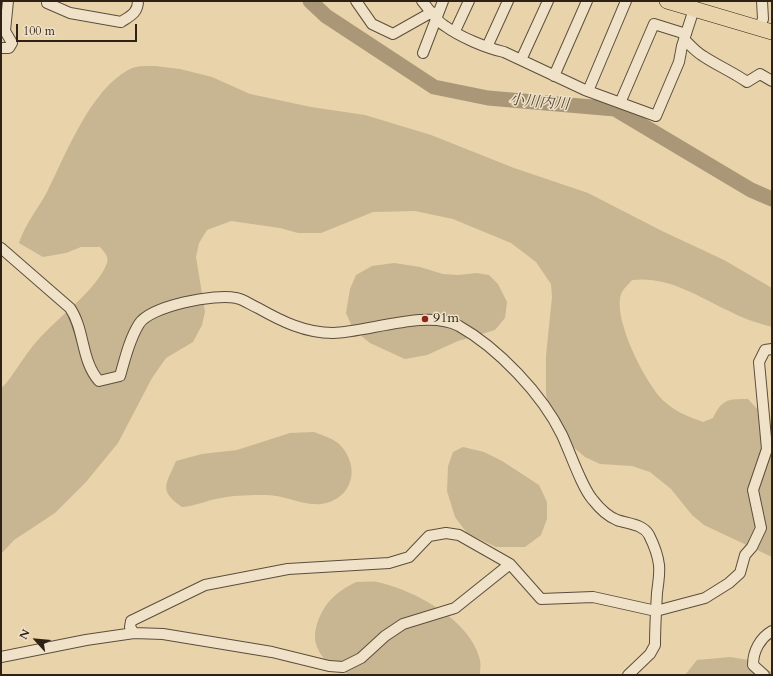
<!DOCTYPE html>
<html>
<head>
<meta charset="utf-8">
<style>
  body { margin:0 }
  #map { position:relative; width:773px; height:676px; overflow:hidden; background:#e8d3aa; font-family:Cardo,serif }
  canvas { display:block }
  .frame { position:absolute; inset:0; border:2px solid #2e2217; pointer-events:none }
  .north { position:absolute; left:16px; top:620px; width:40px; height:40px; -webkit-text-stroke:3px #f0e2c8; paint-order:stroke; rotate:297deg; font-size:11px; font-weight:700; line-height:16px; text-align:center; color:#2e2217 }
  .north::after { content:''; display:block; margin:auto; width:14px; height:18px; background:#2e2217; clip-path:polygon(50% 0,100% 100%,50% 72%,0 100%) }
  .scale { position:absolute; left:16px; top:24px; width:121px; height:18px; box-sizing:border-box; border:2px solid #2e2217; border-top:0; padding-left:5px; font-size:12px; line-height:14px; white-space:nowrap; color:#2e2217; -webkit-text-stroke:3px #f0e2c8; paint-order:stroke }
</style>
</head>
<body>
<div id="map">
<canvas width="773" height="676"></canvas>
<div class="frame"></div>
<div class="north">N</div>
<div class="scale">100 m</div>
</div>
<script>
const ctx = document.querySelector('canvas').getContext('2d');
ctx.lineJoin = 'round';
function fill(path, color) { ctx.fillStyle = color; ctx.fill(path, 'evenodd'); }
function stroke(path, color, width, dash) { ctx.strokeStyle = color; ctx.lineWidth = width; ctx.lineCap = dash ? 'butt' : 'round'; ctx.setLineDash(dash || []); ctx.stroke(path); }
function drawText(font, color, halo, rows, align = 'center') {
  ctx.font = font + ' Cardo,"Noto Serif JP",serif'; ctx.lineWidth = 3; ctx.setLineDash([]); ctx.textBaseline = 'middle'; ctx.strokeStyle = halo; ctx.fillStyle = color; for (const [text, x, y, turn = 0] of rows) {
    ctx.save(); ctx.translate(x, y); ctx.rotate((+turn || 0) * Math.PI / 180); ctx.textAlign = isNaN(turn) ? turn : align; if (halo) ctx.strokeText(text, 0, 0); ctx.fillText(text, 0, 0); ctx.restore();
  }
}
const green = new Path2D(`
  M155 66 180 69 212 77 250 94 311 107 365 115 431 135 514 168 588 193 662 231 724 260 772 288V327C757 323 742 318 729 311 697 296 669 276 632 280 629 284 624 288 622 292 610 315 647 387 665 402 676 412 689 417 703 422L713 418C722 399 728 399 748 399L762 414 765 440 772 460V557L704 525 692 515 671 489 650 472 632 466 600 464 585 457 571 445 549 410 546 393V356L552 297 551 284 536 262 511 243 453 219 415 211 373 212 321 233H298L280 228 231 221 207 230 199 243 196 257 205 312 202 325 193 342 166 358 152 378 118 443 86 482 55 513 14 540 1 554V389C15 374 24 355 38 340 57 318 97 290 107 263 109 256 104 252 100 247H81L66 253 43 257 19 243C25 224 38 209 47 192 66 154 90 91 128 70 136 65 147 66 155 66Z
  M394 263 420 267 443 274 458 275 477 273 489 275 498 284 507 302 505 318 495 330 458 341 427 355 405 359 370 343 353 329 346 313 350 289 356 275 372 266Z
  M314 432C322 435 335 439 341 446 361 468 352 500 321 504 302 506 285 495 267 495 252 495 235 495 221 498 207 500 196 506 182 507 158 490 166 485 176 461L202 454 237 450 290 433Z
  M463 447 484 452 502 461 539 485 547 502V519L541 535 525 547H496L467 533 455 517 447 491 448 466 453 452Z
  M356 582C363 582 371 581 377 582 414 590 471 620 480 660 481 664 480 670 480 675 450 675 419 675 389 675 378 675 363 676 352 675 331 670 310 651 316 628 322 605 335 592 356 582Z
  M730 657 748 660 772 672V675H685L697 660Z`);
const river = new Path2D(`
  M310 1 326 16 434 87 488 98 615 109 751 190 772 199`);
const street = new Path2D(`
  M47 1V3L70 13 121 22C130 16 138 13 138 1
  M356 1 372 24 393 34 432 12
  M422 1C429 9 436 21 445 26 460 37 486 48 504 52L585 90 656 116 679 62 682 46 694 9
  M759 28 763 19 762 1
  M455 31 469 1
  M684 39C690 45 696 52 703 56 718 66 733 72 747 82L760 74 772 81
  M487 47 508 1
  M1 48H9L12 43 5 31 8 1
  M423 53 443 1
  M521 60 548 1
  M554 76 587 1
  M588 91 626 1
  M620 103 654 24 686 34
  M1 248 70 308C85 330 81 361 99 381L120 376C125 359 129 340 139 324 150 306 216 293 236 298 243 299 251 305 258 308 281 321 305 333 333 333 369 332 427 309 459 326 498 348 542 394 562 435 570 452 582 488 593 500 600 509 607 516 617 520 628 524 643 524 649 535 653 543 658 556 659 565 660 574 658 584 657 593 656 610 655 628 655 645L650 654 628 675
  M134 633 130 627 131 621 205 585 288 569 389 563 409 557 429 536 446 533 459 535 510 564 541 599 593 597 656 611 705 598 729 583 740 573 745 555 752 547 761 528 753 490 767 449 759 362 765 350 772 349
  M1 657 86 640 134 633 163 634 272 652 329 666 343 667 361 658 385 636 403 624 455 608 510 564
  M764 675 753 665C753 651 760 638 772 631`);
const primary = new Path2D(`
  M667 1 772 32`);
const markers = [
  [425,319,4,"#8f2418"]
];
const poiNames = [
  ["91m",433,319]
];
const waterNames = [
  ["小川内川",539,103,5]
];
fill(green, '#c8b591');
stroke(river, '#a99778', 15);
stroke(street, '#5c4e3c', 12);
stroke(primary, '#2e2217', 16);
stroke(street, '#f0e2c8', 10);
stroke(primary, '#e8d3aa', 15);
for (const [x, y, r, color] of markers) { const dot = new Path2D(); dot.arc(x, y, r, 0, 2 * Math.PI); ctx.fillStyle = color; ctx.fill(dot); stroke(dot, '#f0e2c8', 1.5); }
drawText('14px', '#2e2217', '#f0e2c8', poiNames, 'left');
drawText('italic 15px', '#594b39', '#f0e2c8', waterNames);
</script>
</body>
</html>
